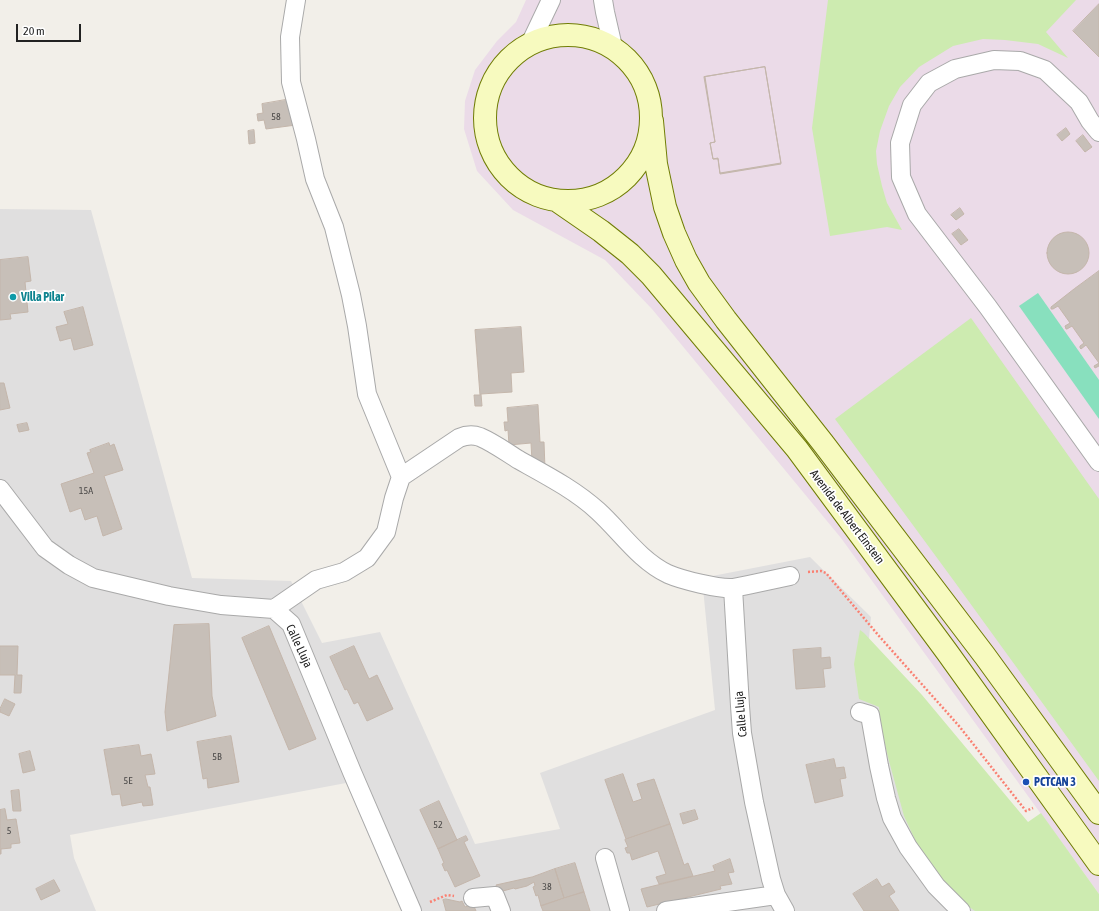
<!DOCTYPE html>
<html>
<head>
<meta charset="utf-8">
<style>
  body { margin:0 }
  #map { position:relative; width:1099px; height:911px; overflow:hidden; background:#f2efe9; font-family:"Asap Condensed",sans-serif }
  canvas { display:block }
  .scale { position:absolute; left:16px; top:24px; width:65px; height:18px; box-sizing:border-box; border:2px solid #222; border-top:0; padding-left:5px; font-size:12px; line-height:14px; white-space:nowrap; color:#222; -webkit-text-stroke:3px #fff; paint-order:stroke }
</style>
</head>
<body>
<div id="map">
<canvas width="1099" height="911"></canvas>
<div class="scale">20 m</div>
</div>
<script>
const ctx = document.querySelector('canvas').getContext('2d');
ctx.lineJoin = 'round';
function fill(path, color) { ctx.fillStyle = color; ctx.fill(path, 'evenodd'); }
function stroke(path, color, width, dash) { ctx.strokeStyle = color; ctx.lineWidth = width; ctx.lineCap = dash ? 'butt' : 'round'; ctx.setLineDash(dash || []); ctx.stroke(path); }
function drawText(font, color, halo, rows, align = 'center') {
  ctx.font = font + ' "Asap Condensed",sans-serif'; ctx.lineWidth = 3.5; ctx.setLineDash([]); ctx.textBaseline = 'middle'; ctx.strokeStyle = halo; ctx.fillStyle = color; for (const [text, x, y, turn = 0] of rows) {
    ctx.save(); ctx.translate(x, y); ctx.rotate((+turn || 0) * Math.PI / 180); ctx.textAlign = isNaN(turn) ? turn : align; if (halo) ctx.strokeText(text, 0, 0); ctx.fillText(text, 0, 0); ctx.restore();
  }
}
const residential = new Path2D(`
  M0 209 91 210 192 578 291 581 322 643 380 632 475 844 560 829 540 773 715 710 702 578 810 557 871 617 864 693 881 706 984 911H401L346 783 70 835 74 858 96 911H0Z`);
const industrial = new Path2D(`
  M526 0H1099V894L841 538 652 309 605 260 513 210 477 171 464 129 465 101 475 70 497 41 516 22Z`);
const grass = new Path2D(`
  M828 0H1076L1046 32 1068 58 1038 44 1005 40 983 39 953 46 919 67 900 87 889 106 880 131 876 151 877 164 882 186 887 203 902 230 887 227 830 236 812 128Z
  M971 318 1099 499V781L954 581 835 419Z
  M860 630 864 633 922 695 1028 822 1041 813 1099 894V911H975L958 899 923 857 904 816 889 761 881 728 879 707 859 699 854 664Z`);
const pitch = new Path2D(`
  M1038 293 1099 380V419L1019 306Z`);
const building = new Path2D(`
  M1099 4V57L1073 31Z
  M765 67 781 163 720 173 718 158 713 159 710 143 715 142 705 77Z
  M765 67 781 164 720 174 718 159H713L710 143 715 142 704 77Z
  M291 99 296 125 266 129 264 120 258 121 257 114 263 113 262 104Z
  M1066 128 1070 134 1062 141 1057 135Z
  M254 130 255 143 249 144 248 131Z
  M1083 135 1092 147 1085 152 1076 141Z
  M960 208 964 214 956 220 951 215Z
  M959 229 968 240 961 245 952 234Z
  M1047 253a21 21 0 1 1 42 0a21 21 0 1 1-42 0Z
  M28 257 31 281 25 282 28 312 10 314 11 319 0 320V260Z
  M1099 271V366L1095 368 1094 366 1099 363 1086 345 1081 349 1080 348V346L1084 343 1072 326 1067 329H1066L1065 326 1070 323 1068 320 1058 306 1053 309H1051V307L1074 289Z
  M83 307 93 345 74 350 71 338 60 341 56 327 68 324 64 312Z
  M521 327 524 372 511 373 512 392 481 394 482 406H475L474 395H480L475 330Z
  M0 383H4L10 408 0 410Z
  M538 405 540 442H544L545 469 532 462 531 443 509 445 508 430 505 431 504 422H508L507 408Z
  M27 423 29 430 19 432 17 425Z
  M109 443 110 446 114 444 123 470 104 476 122 529 103 536 97 516 85 520 81 508 70 512 61 484 94 473 87 453 91 452 90 450Z
  M209 624 212 696 216 716 167 731 165 712 174 625Z
  M269 626 316 739 289 750 242 638Z
  M0 646H18L17 675H22L21 693H14L15 675H0Z
  M354 646 369 679 377 675 393 709 367 721 358 702 354 704 347 689 345 690 330 657Z
  M821 648V658L830 657 831 668 823 669 825 687 796 689 793 650Z
  M5 699 15 704 9 716 0 712V709Z
  M231 736 239 782 208 788 207 778 203 779 197 742Z
  M139 745 141 756 151 754 155 774 145 775 148 787H150L153 805 143 806 142 802 122 806 120 794 112 795 104 750Z
  M30 751 35 770 23 773 19 754Z
  M834 759 836 768 844 767 846 778 840 779 843 796 815 803 806 765Z
  M623 774 633 802 642 799 637 784 654 779 670 824 626 839 605 780Z
  M19 790 21 811H13L11 791Z
  M439 801 457 840 438 849 420 810Z
  M5 809 7 820 16 819 20 843 11 844V848L1 849V854H0V810Z
  M695 810 698 819 683 824 680 814Z
  M670 824 684 865 688 863 693 876 659 884 656 877 666 874 658 851 632 860 630 853H627L625 848 628 847 625 840Z
  M466 836 468 840 464 842 480 876 455 887 447 870 445 871 442 864 444 863 438 849Z
  M730 859 734 872 728 873 732 884 720 886 721 889 647 907 641 889 715 871 713 866Z
  M575 863 584 892 564 898 555 869Z
  M555 869 564 898 541 906 538 895 536 896 533 887 535 886 534 882 527 886 515 889 514 888 499 892 496 885 532 877Z
  M877 879 882 887 889 883 895 892 889 896 899 911H864L853 894Z
  M54 880 60 891 41 900 36 889Z
  M584 892 590 911H543L541 906Z
  M446 899 460 902 462 901 465 907 473 904 476 911H446L443 900Z`);
const path = new Path2D(`
  M808 572 821 571 826 573 879 636 959 726 1026 811 1033 808
  M430 902 447 895 454 896`);
const minor = new Path2D(`
  M296 0 290 37 291 82 306 139 315 179 334 227 351 295 357 326 367 394 401 477
  M603 0 605 12 613 47
  M531 42 551 0
  M1099 132 1090 121 1079 102 1045 70 1020 61 994 60 955 69 929 83 912 105 900 143 901 177 917 214 988 307 1099 462
  M0 489 45 548 69 565 93 578 169 596 221 605 274 609 291 624 352 772 412 911
  M733 588 740 706 742 733 754 802 771 879 776 895 785 911
  M274 609 316 580 344 572 367 558 386 532 394 498 401 477 459 438C466 435 472 434 480 437 494 443 506 452 519 460 546 475 575 490 598 511 621 532 639 560 668 574 682 580 718 589 733 588 738 587 743 586 748 585 762 582 776 579 790 576
  M860 712 870 715 879 766 886 798 892 818 908 847 936 886 961 911
  M605 858 620 911
  M473 898 495 896 501 911
  M666 911 776 895`);
const secondary = new Path2D(`
  M485 118a83 83 0 1 1 166 0a83 83 0 1 1-166 0Z
  M652 121 656 164 665 207 674 233 686 260 699 283 726 320 823 443 985 656 1099 813
  M559 202 601 231 630 254 651 275 797 449 947 652 1099 864`);
const markers = [
  [13,297,4,"#0f9aa8"],
  [1026,782,4,"#1a4fb4"]
];
const numberNames = [
  ["58",276,117],
  ["15A",86,491],
  ["5B",217,757],
  ["5E",128,781],
  ["52",438,825],
  ["5",9,831],
  ["38",547,887]
];
const cultureNames = [
  ["Villa Pilar",21,297]
];
const streetNames = [
  ["Avenida de Albert Einstein",847,517,53],
  ["Calle Lluja",299,646,65],
  ["Calle Lluja",741,714,-95]
];
const transitNames = [
  ["PCTCAN 3",1034,782]
];
fill(residential, '#e0dfdf');
fill(industrial, '#ebdbe8');
fill(grass, '#cdebb0');
fill(pitch, '#88e0be');
fill(building, '#c7bfb8');
stroke(building, '#c4b6ab', 1);
stroke(minor, '#a9a9a9', 20);
stroke(secondary, '#707d05', 24);
stroke(path, '#fa8072', 2.5, [2, 2]);
stroke(minor, '#fff', 18);
stroke(secondary, '#f7fabf', 22);
for (const [x, y, r, color] of markers) { const dot = new Path2D(); dot.arc(x, y, r, 0, 2 * Math.PI); ctx.fillStyle = color; ctx.fill(dot); stroke(dot, '#fff', 1.5); }
drawText('10px', '#4b4948', null, numberNames);
drawText('bold 12px', '#0d838f', '#fff', cultureNames, 'left');
drawText('12px', '#222', '#fff', streetNames);
drawText('bold 12px', '#164399', '#fff', transitNames, 'left');
</script>
</body>
</html>
